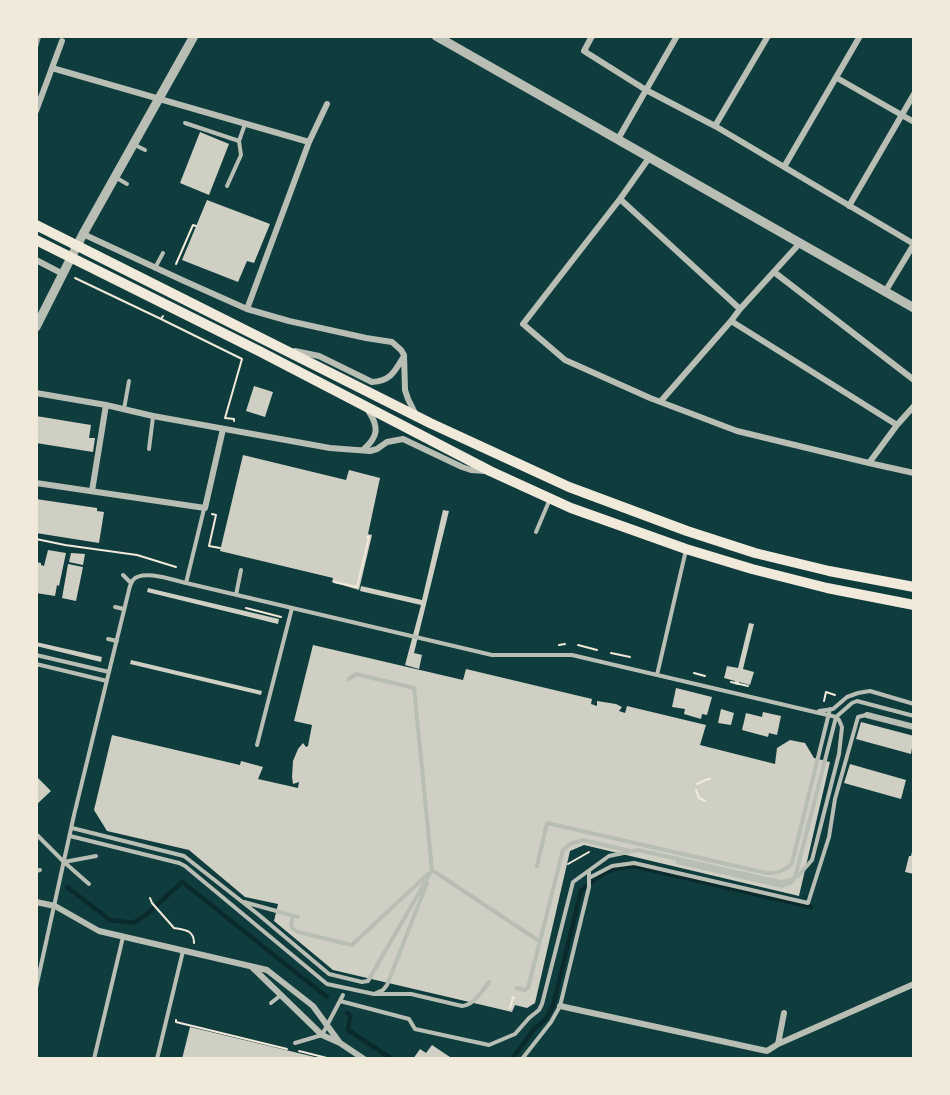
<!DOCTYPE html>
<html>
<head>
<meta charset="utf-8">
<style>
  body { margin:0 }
  #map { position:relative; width:950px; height:1095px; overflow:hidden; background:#0f3d3e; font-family:"DM Sans",sans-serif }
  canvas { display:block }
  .frame { position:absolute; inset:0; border:38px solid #f1e9da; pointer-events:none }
</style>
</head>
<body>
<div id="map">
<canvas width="950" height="1095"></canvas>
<div class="frame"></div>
</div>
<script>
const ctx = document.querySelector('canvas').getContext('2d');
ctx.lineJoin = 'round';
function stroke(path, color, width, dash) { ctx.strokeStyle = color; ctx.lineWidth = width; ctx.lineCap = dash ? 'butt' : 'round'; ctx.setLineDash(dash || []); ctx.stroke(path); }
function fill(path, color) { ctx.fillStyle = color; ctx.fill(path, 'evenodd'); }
const stream = new Path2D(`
  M67 887 110 920 133 923 146 915 182 882 327 997
  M347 1013 350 1015 348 1030 392 1059
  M512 1059 534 1029 546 1019 553 1006 581 891 596 878 613 869 634 866 811 907`);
const building = new Path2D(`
  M200 132 229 144 209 195 180 183Z
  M207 200 270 224 254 263 247 261 238 282 182 260Z
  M254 386 273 392 265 417 246 411Z
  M36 416 91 425 89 438H95L93 452 36 443Z
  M243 455 346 480 349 470 380 478 368 534 372 535 359 590 332 582 333 578 220 551Z
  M36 499 97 508V511L104 512 99 543 36 533Z
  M443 510 449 511 414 653 422 655 419 669 405 665 421 605 360 591 361 586 422 600Z
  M48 550 66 553 59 586 57 585 55 596 36 593V562L41 563V565L44 566Z
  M71 553 85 554 83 565 69 562Z
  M68 564 83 567 76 601 62 598Z
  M148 588 279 619 278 624 147 592Z
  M749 623 754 624 743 669 754 672 750 685 739 682V685L734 684 735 681 724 678 727 666 738 668Z
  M36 642 102 657 101 662 36 646Z
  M313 645 463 680 466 669 592 699 591 704 597 706V701L616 704 622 707 619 711 625 713 627 706 706 725 700 745 775 764 777 748 790 740 805 743 814 758 830 762 799 896 584 845 570 851 535 1003 527 1008 515 1005 512 1012 333 970 274 921 278 904 245 897 189 850 107 831 94 810 112 735 240 765 241 761 263 767 258 779 298 788 299 782 293 784 292 777 293 761 298 749 303 743 306 747 308 746 312 725 294 721Z
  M131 660 262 691 261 695 130 664Z
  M676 688 712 697 707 715 702 714 701 719 684 714 685 709 672 707Z
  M721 709 734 713 731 725 718 723Z
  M763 712 781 716 777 735 769 733 768 737 742 730 746 713 762 717Z
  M861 722 914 736 911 754 856 739Z
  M850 764 906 780 901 799 844 783Z
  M36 776 51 791 36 805Z
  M913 848H914V874L905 872 909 856H911Z
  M190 1027 319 1058V1059H182Z
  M432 1045 453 1059H413L420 1049 426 1053Z`);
const path = new Path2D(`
  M176 264 193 225 196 226
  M75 278 161 319
  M163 316 161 319 242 359 225 418 234 419V421
  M212 514 216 515 209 546 220 548
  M36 539 65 545 137 555 176 567
  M334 582 357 587 369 537H367
  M246 608 281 617
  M559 645 565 644
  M578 645 597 650
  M611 653 630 657
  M694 673 705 676
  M731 682 748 686
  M824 701 826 692 835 695
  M697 784 705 780 710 779
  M696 790 699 798 705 801
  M568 864 589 852
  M150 898 152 903 174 928C185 930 194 930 194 943
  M510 1008 513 997 514 998
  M176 1020V1022L287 1049
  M299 1051 331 1059
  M509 1059H510`);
const service = new Path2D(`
  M185 123 239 141
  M135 145 145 150
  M115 177 127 184
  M227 186 241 155 239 141 245 124
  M155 268 163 253
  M124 409 129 381
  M149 449 153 417
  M536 532 550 499
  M123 575 131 583
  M186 583 204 509
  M236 595 241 570
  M115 607 124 609
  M108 639 117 641
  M36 655 109 672
  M36 664 107 681
  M657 675 686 550
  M349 679 356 674 414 688 432 870
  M819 711 833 709 847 697 858 693 870 691 914 704
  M257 745 292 608
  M72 828 184 856 259 915 329 974 362 982 368 981 432 870
  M36 834 64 862 89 884
  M70 836 179 863 185 866 327 984 374 994H411L462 1006C474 1005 482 991 489 982
  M64 862 96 856
  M678 862 782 886 792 882 796 874 836 717
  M537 866 547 823 766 873C777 874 785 871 792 863L830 709
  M432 870 539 941
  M36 871 40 870
  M589 878 612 866 634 863 808 903 829 837 835 799 858 717 866 715
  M244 902 298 917
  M292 919 291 925 293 929 298 932 352 945 428 874
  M36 988 74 815 128 594C129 589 130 584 133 580 142 569 173 580 186 583L492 655H572L836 717 852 703 857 701 914 716
  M516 988 525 990 528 988 563 850 570 844 583 840 630 851
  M376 993 383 990 387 985 427 883
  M340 1001 409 1019 415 1029 489 1045 515 1034 529 1018 539 1010 542 1004 573 882 609 856 638 850 780 882 788 881 798 876 812 860 839 754 842 727 839 720 836 717
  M271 1003 281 995
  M295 1043 322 1035 343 995
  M94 1059 123 937
  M157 1059 183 951
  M522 1059 551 1022 560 1006 589 887V871`);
const minor = new Path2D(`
  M592 36 584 51 646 90 715 126 914 244
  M52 68 309 142 247 309
  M837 78 914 122
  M36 111 62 41
  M715 126 768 36
  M618 139 677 36
  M309 142 327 104
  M649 158 620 199 740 309
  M784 167 860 36
  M620 199 523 324 565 360 650 398 737 431 869 463
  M849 206 914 94
  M83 234 182 280 247 309 289 321 366 338 392 342 401 350 404 355 405 390 408 399 416 415
  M800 243 740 309 731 321 897 425 914 406
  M36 260 63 274
  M774 272 914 380
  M885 292 914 244
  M295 351 319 356 372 382C391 381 395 371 404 356
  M36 393 106 405 153 416 330 448 370 451 377 449 387 442 403 439 462 467 471 470 485 471
  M661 401 731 321
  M897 425 869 463 914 473
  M363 450C379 436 379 427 368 410
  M36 483 205 508 223 429
  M92 491 106 405
  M867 715 914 727
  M36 902 55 906 99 931 267 970 313 1006 340 1043
  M252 967 322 1035 340 1043 364 1059
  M560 1006 767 1051 778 1044 784 1013
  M778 1044 914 984`);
const tertiary = new Path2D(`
  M436 36 914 308
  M36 327 83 234 194 36`);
const secondary = new Path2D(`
  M36 225 430 423 569 487 687 531 755 553 829 571 914 587
  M36 240 259 351 490 471 571 508 686 549 752 569 827 588 914 605`);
const rail = new Path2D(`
  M36 46 39 36`);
stroke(stream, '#0a2a2b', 4.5);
fill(building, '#cfcfc3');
stroke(path, '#f1e9da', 2);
stroke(service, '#b8beb3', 4);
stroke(minor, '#b8beb3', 6);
stroke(tertiary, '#b8beb3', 9);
stroke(secondary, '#f1e9da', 10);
stroke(rail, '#97a49c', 4.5);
</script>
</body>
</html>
